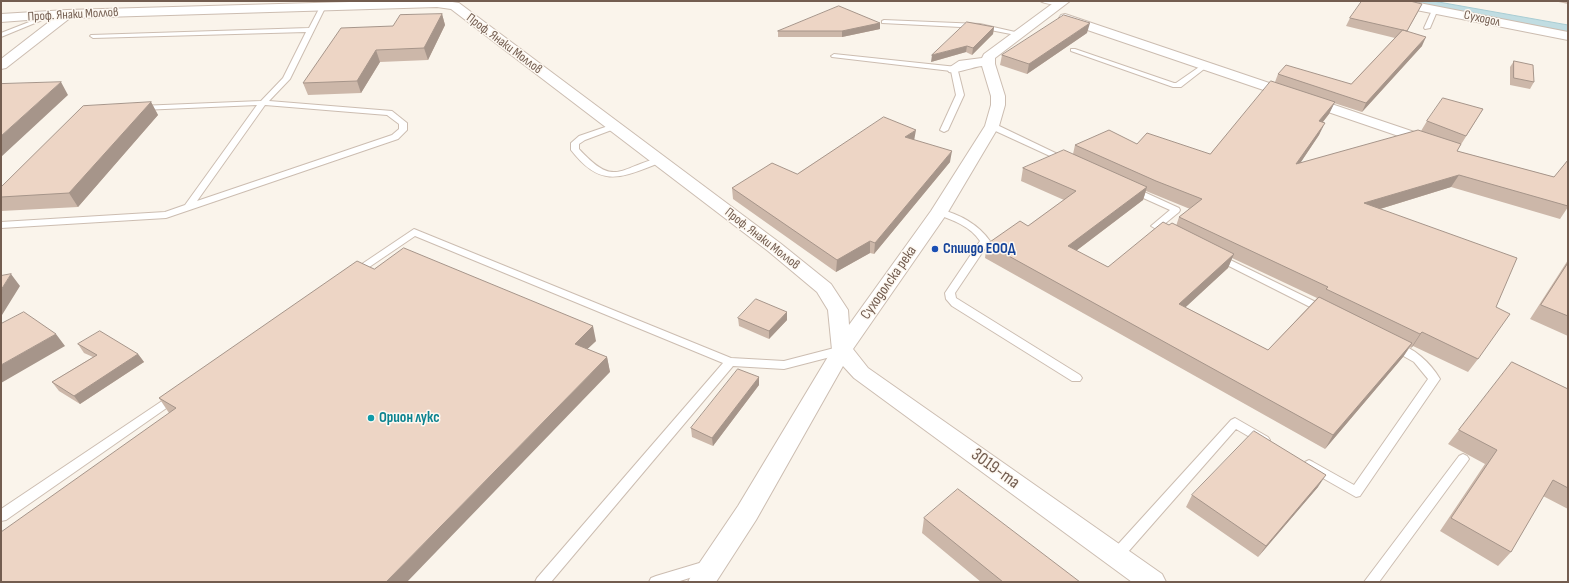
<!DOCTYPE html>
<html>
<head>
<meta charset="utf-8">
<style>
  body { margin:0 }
  #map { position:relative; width:1569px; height:583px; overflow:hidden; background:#faf4eb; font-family:"Sofia Sans Condensed",sans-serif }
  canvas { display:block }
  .frame { position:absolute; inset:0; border:2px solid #735d50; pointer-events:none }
</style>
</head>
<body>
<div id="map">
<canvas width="1569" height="583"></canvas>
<div class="frame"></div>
</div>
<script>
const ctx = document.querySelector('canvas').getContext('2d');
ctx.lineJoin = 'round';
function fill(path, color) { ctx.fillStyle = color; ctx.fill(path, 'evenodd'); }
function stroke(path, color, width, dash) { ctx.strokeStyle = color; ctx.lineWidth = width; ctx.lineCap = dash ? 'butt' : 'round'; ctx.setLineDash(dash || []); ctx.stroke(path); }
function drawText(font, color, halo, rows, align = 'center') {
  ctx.font = font + ' "Sofia Sans Condensed",sans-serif'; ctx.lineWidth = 3; ctx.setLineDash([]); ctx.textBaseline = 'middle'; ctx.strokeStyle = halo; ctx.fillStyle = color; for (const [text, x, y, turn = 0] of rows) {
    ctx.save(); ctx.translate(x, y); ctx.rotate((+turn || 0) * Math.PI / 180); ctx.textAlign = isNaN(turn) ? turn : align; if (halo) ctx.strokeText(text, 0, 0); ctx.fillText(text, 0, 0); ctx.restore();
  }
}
const water = new Path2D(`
  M1402 1H1433L1568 25V31Z`);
const service = new Path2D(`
  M1040 1H1060L1064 3C1059 6 1045 4 1040 1Z
  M321 5 326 6 290 79 269 101 392 111 407 123V130L398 139 166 218 1 228V222L165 212 185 205 257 105 142 110 138 108 139 106 261 101 283 78 306 32 93 38 90 36 91 35 309 28ZM265 105 387 115 399 124V129L392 135 197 201Z
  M1433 8 1438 9 1430 28 1425 29 1424 28Z
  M47 15 52 16 1 37V33Z
  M884 20 980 24 1024 34 1021 36 980 28 882 23V21Z
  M1071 49H1075L1174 83H1176L1202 65 1208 66 1181 87H1173L1071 51Z
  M834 54 957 67 964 95 948 130 944 132 940 130 956 95 951 71 832 57 831 56Z
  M614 124 618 126 617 128 585 140 579 144V149C615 188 618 168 659 158H662V162C622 177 602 190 571 150V143L579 136Z
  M989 124H995L1070 160 1069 162H1063L989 128Z
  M1133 187 1179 208 1180 210 1179 212 1162 226 1173 232 1171 234H1165L1151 226 1170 210 1130 192 1129 190Z
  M939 209C959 214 978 224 990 241L955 293 956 298 1080 375 1082 378 1080 381H1072L952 306 946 299 945 293 980 241C970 226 953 220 936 214L935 212 936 210Z
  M414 229 731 358 784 361 842 346 846 347 847 350 846 353 784 369 733 366 551 582H535L537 578 723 363 415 236 359 274H353L351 272 353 270Z
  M1218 254 1328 308 1329 310 1328 312H1320L1215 259 1213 257Z
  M1395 342C1414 348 1430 362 1440 379L1360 496 1356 497 1305 468 1303 465 1305 462 1309 460 1313 462 1354 485 1428 379 1414 362 1391 349 1390 346 1391 343Z
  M174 393 178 394 180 397 178 400 6 520 1 521V509Z
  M1235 418 1268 437 1270 440 1268 443 1264 445 1260 443 1236 429 1121 560 1116 562 1111 560 1109 556 1111 552 1231 420Z
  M1463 454 1467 456 1469 459 1467 462 1379 582H1364L1459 456Z
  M706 561 711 563 713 567 711 571 677 582H649L651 578 656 576Z`);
const minor = new Path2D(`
  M385 1H446L459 3 780 243 831 284 848 310 849 325 931 211 985 126 991 105V96L982 66C972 67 956 74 949 72L947 69 959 61 982 58 984 54 1056 1H1070L995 58V64L1005 96V105L999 126 948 212 853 349 868 368 1162 574 1166 582H1132L854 378 843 366 756 520 716 582H688L692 574 738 506 832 350 828 310 817 292 768 251 451 9 437 7 70 18 6 68 1 69V59L54 18 1 22V14L67 10Z
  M1391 1H1409L1568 32V40L1396 6 1392 5Z
  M1065 14 1435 139 1438 142 1435 145H1425L1061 21 1059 18 1061 15Z`);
const wall = new Path2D(`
  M1554 1H1568V4Z
  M1418 12 1407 31 1422 46 1362 112 1334 103 1329 114 1323 122 1319 135 1300 163 1421 131 1427 121 1483 109 1457 151 1554 177 1568 160V207L1560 219 1451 187 1380 209 1496 307 1478 359 1468 372 1413 346 1411 348 1410 347 1403 357 1325 449 985 258 987 244 1028 226 1064 200 1021 181 1023 168 1073 154 1075 145 1137 144 1210 154 1275 82 1278 74 1351 84 1395 38 1346 26 1350 18ZM1146 191 1190 209 1179 217 1176 226 1169 225 1108 267 1076 251 1143 200ZM1232 258 1317 298 1268 350 1185 307 1228 268Z
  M442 14 445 25 428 60 380 62 361 93 308 95 303 83 393 26Z
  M880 23V29L842 37H778V31Z
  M994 27 993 34 972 55 966 52 931 62Z
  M1087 33 1027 74 1000 65 1002 55Z
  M1514 61 1534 82 1530 89 1510 85V67Z
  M151 102 158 115 78 207 1 211V187Z
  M914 140 950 162 874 254 870 253 836 272 733 199 732 188 797 174Z
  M1568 260V336L1530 319Z
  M374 269 596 341 587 349 607 357 610 372 169 413 159 398Z
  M738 318 787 320 769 339 739 326Z
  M78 344 138 354 144 362 80 404 59 391 52 382 93 357 84 353Z
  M1512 362 1568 389V509L1543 496 1511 552 1498 566 1440 531 1485 464 1448 444Z
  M759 377V385L713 446 692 437 691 428Z
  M1318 487 1258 557 1186 507 1192 495Z
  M924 518 1080 582H981L922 533Z`);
const shadedWall = new Path2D(`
  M442 14 445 25 428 60 424 48Z
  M880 23V29L842 37V31Z
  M1090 23 1087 33 1027 74 1029 64Z
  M994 27 993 34 972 55 973 48Z
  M1426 37 1422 46 1362 112 1366 103Z
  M967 46 966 52 931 62 932 55Z
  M376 50 380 62 361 93 357 81Z
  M61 82 68 95 1 157V136Z
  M151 102 158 115 78 207 69 193Z
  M1335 102 1329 114 1314 133 1319 121Z
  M1325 123 1319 135 1291 177 1296 164Z
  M916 130 914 141 905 137Z
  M952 151 950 162 874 254 875 243Z
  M1459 175 1451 187 1357 216 1364 203Z
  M1147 187 1143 200 1064 260 1068 246Z
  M870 241V253L836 272 837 260Z
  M1234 254 1228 268 1174 318 1179 304Z
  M11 274 20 286 2 315H1V290Z
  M787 312V320L769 339V331Z
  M593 326 596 341 578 358 575 344Z
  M1422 332 1413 346 1411 348 1420 334Z
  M56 334 65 346 1 383V365Z
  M1412 343 1403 357 1325 449 1333 435Z
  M138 354 144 362 80 404 74 396Z
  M607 357 610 372 407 582H386Z
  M759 377V385L713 446 712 438Z
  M1326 475 1318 487 1258 557 1266 546Z`);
const building = new Path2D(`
  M1362 1H1410L1422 4 1407 31 1350 18Z
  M839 6 880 23 842 31H778Z
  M442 14 424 48 376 50 357 81 303 83 341 28 393 26 400 15Z
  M1064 15 1090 23 1029 64 1002 55Z
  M967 22 994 27 973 48 967 46 932 55Z
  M1403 30 1426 37 1366 103 1278 74 1286 65 1351 84Z
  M1514 61 1533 65 1534 82 1514 78Z
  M1271 81 1335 102 1319 121 1325 123 1296 164 1418 130 1461 144 1457 151 1554 177 1568 160V206L1459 175 1364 203 1517 258 1496 307 1510 314 1478 359 1422 332 1420 334 1326 289 1328 287 1179 217 1202 199 1156 181 1075 145 1109 130 1137 144 1147 133 1210 154Z
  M61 82 1 136V84Z
  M1443 98 1483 109 1466 136 1427 121Z
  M151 102 69 193 1 197V187L83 106Z
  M884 117 916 130 905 137 952 151 875 243 870 241 837 260 732 188 772 163 797 174Z
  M1064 150 1147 187 1068 246 1108 267 1163 222 1169 225 1172 223 1234 254 1179 304 1268 350 1319 297 1412 343 1333 435 987 244 1020 221 1028 226 1076 191 1023 168Z
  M404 248 593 326 575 344 607 357 386 582H1V532L176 408 159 398 357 261 374 269Z
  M1568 263V316L1541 305Z
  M11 274 1 290V276Z
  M756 299 787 312 769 331 738 318Z
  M24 312 56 334 1 365V324Z
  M100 331 138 354 74 396 52 382 97 355 78 344Z
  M1512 362 1568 389V488L1553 480 1511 552 1451 518 1497 450 1459 430Z
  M738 369 759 377 712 438 691 428Z
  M1254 431 1326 475 1266 546 1192 495Z
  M958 489 1080 582H1003L924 518Z`);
const markers = [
  [935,249,4,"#1a4fb4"],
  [371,418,4,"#0f9aa8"]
];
const farStreetnames = [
  ["Проф. Янаки Моллов",73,15,-3],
  ["Суходол",1482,19,12],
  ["Проф. Янаки Моллов",504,44,37],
  ["Проф. Янаки Моллов",762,239,38]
];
const transitNames = [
  ["Спиидо ЕООД",943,249]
];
const streetNames = [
  ["Суходолска река",889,283,-55]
];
const cultureNames = [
  ["Орион лукс",379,418]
];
const nearStreetnames = [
  ["3019-та",995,469,36]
];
fill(water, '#c1dde2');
stroke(water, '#a8ccd3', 1);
stroke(service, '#ccbdb1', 2);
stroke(minor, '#ccbdb1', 2);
fill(service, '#fff');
fill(minor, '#fff');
fill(wall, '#ccb7a9');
fill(shadedWall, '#a6958a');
fill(building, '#edd5c5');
stroke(building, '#a6958a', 1);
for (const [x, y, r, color] of markers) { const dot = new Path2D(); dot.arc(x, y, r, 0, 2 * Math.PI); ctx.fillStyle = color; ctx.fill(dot); stroke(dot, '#fdf8f1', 1.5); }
drawText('13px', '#735d50', '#fdf8f1', farStreetnames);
drawText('bold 15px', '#164399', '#fdf8f1', transitNames, 'left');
drawText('15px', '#735d50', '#fdf8f1', streetNames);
drawText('bold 15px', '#0d838f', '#fdf8f1', cultureNames, 'left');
drawText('18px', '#735d50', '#fdf8f1', nearStreetnames);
</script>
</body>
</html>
